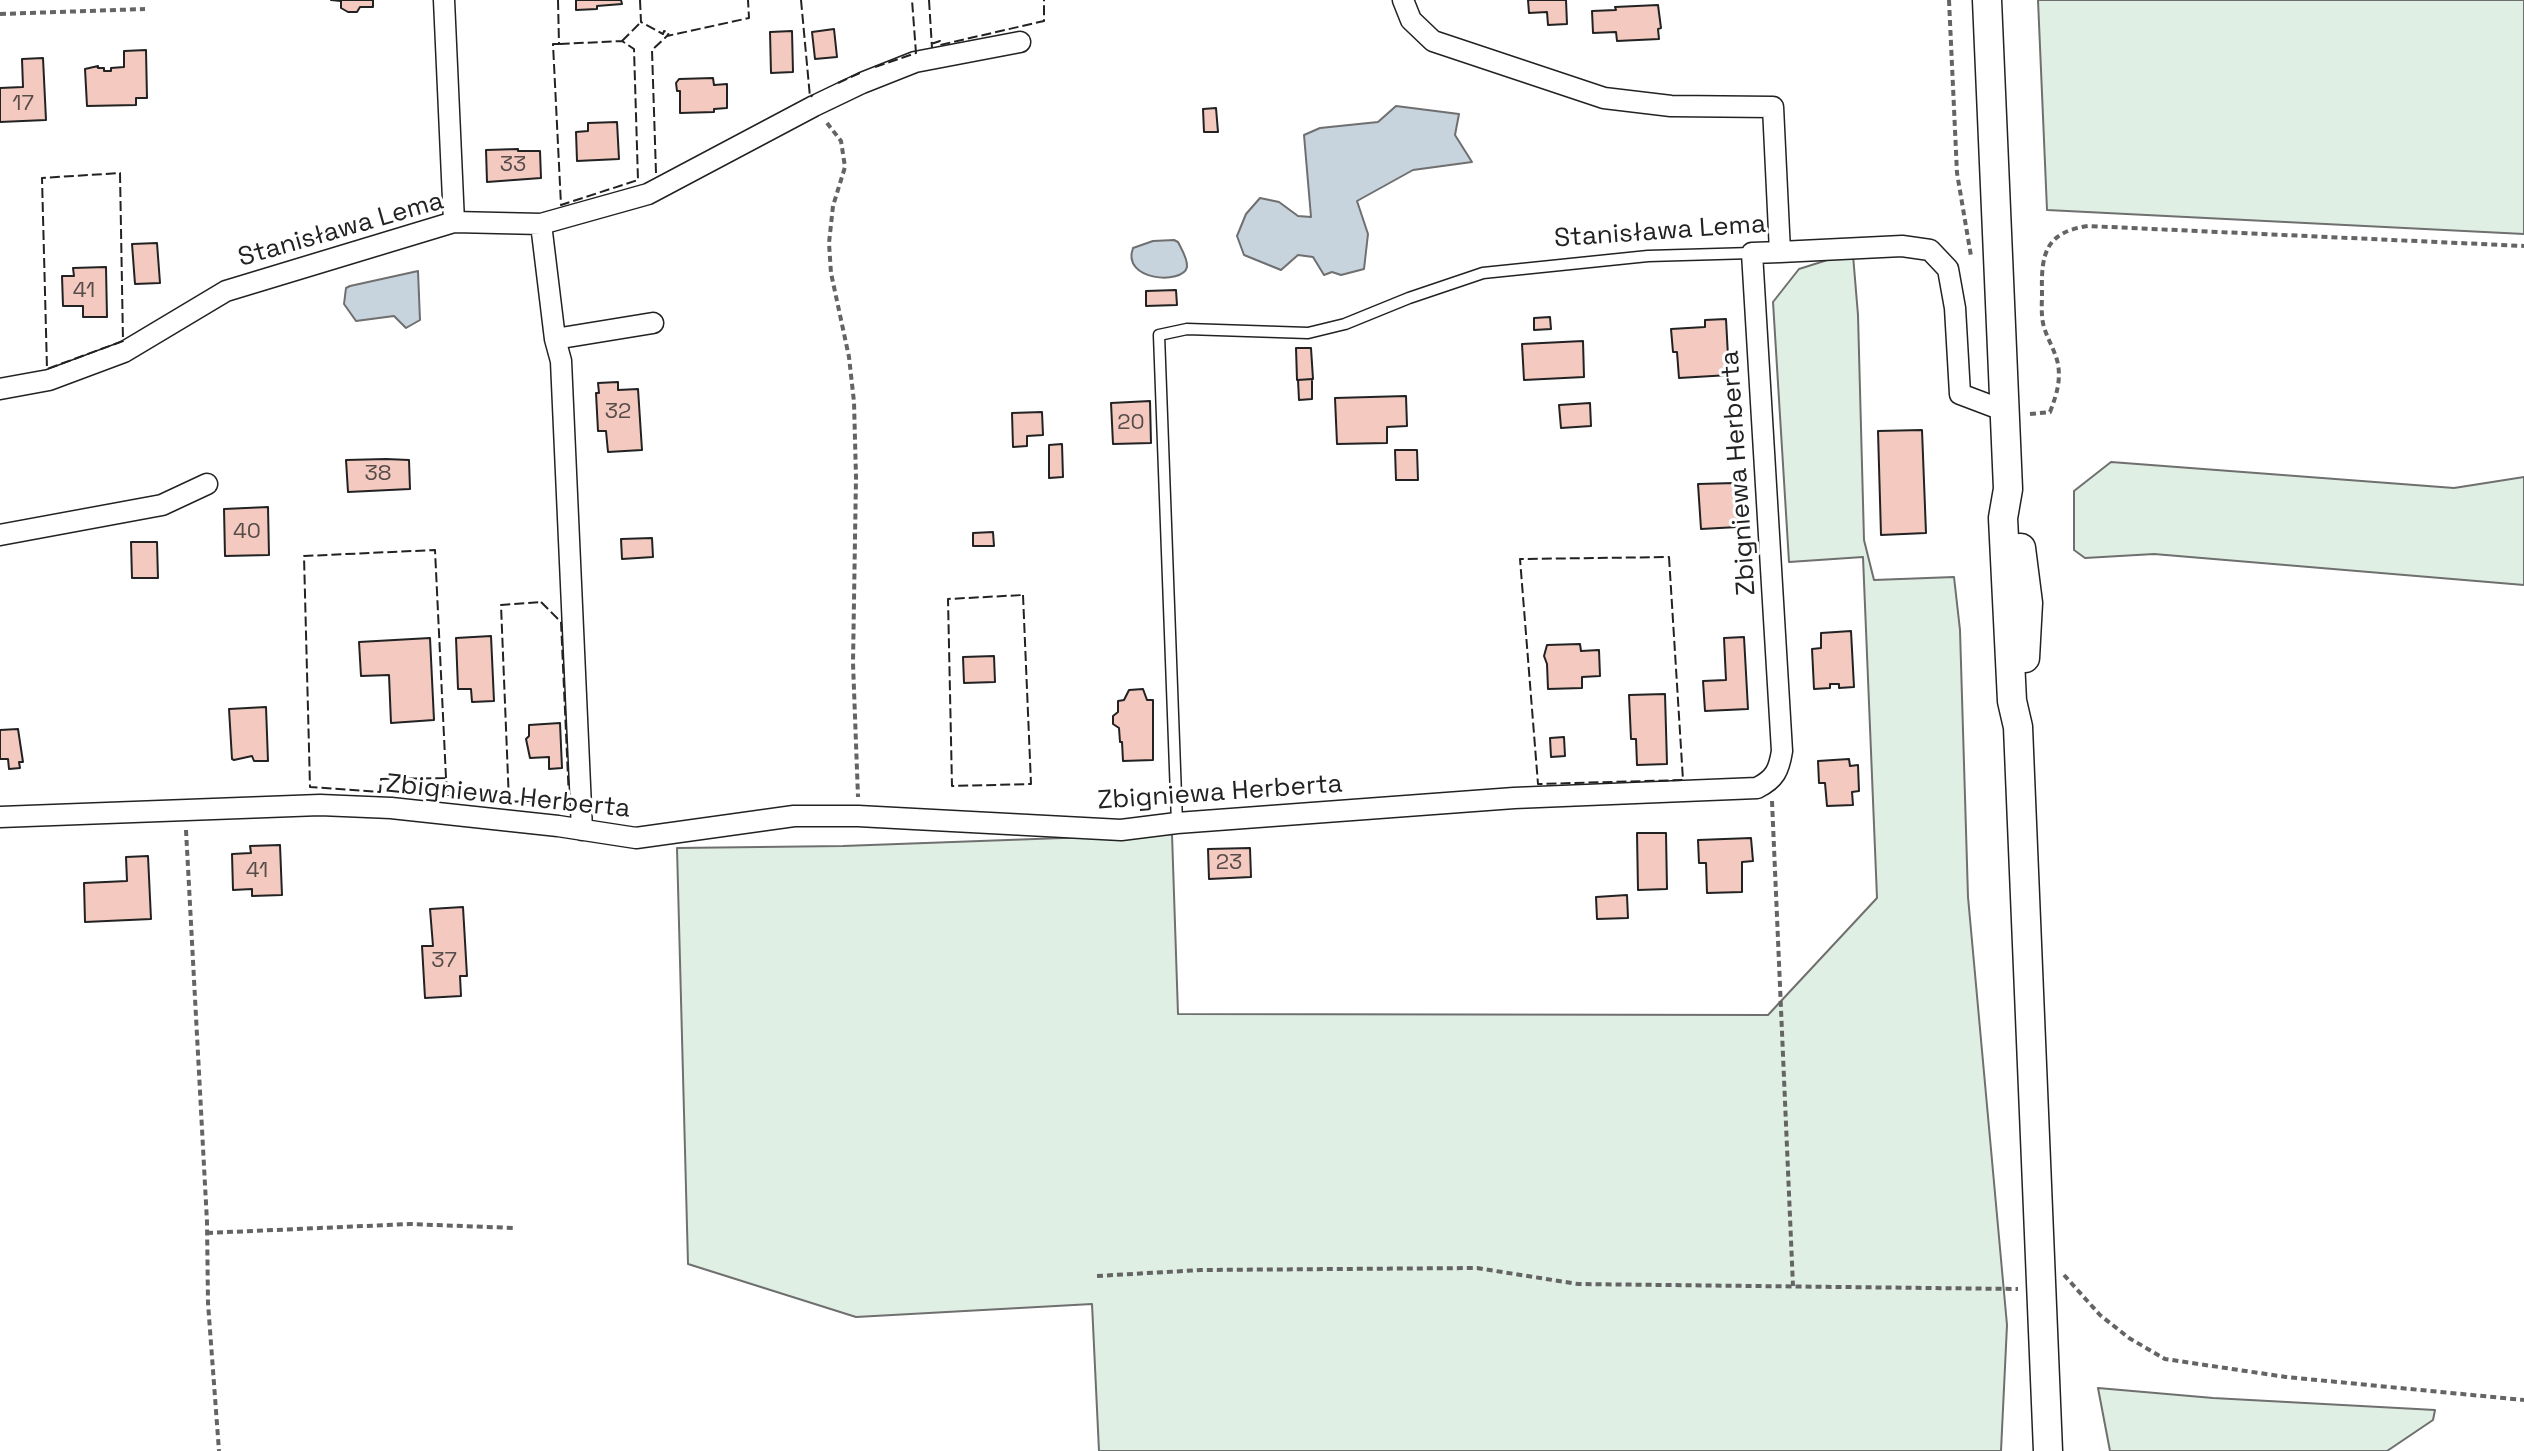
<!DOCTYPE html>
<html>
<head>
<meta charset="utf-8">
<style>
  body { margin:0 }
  canvas { display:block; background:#fff }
</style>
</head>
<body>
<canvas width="2524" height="1451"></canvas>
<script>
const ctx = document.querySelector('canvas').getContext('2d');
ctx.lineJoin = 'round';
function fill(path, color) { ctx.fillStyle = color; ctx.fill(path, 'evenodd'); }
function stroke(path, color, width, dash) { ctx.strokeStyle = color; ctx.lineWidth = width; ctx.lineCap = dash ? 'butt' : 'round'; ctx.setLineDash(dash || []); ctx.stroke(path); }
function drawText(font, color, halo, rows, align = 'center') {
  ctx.font = font + ' "Space Grotesk",sans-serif'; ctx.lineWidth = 6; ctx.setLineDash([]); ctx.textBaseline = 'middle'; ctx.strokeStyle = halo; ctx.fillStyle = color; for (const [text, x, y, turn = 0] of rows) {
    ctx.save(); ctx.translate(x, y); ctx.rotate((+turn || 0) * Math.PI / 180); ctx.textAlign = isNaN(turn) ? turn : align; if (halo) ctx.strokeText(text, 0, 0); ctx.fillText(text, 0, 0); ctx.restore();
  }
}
const green = new Path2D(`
  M2038 0H2524V234L2047 210Z
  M1853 255 1858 315 1864 540 1874 580 1954 577 1960 630 1968 897 2007 1325 2001 1451H1099L1092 1304 856 1317 688 1264 677 848 843 846 1172 834 1178 1014 1768 1015 1877 898 1863 557 1789 562 1773 302 1799 269 1840 256Z
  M2111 462 2454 488 2524 477V585L2154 554 2085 558 2074 550V491Z
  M2098 1388 2213 1398 2435 1410 2433 1420 2387 1451H2110Z`);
const water = new Path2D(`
  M1396 106 1459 114 1455 135 1472 162 1413 170 1357 201 1368 234 1364 269 1341 275 1332 272 1324 275 1313 257 1298 255 1281 270 1244 255 1237 236 1246 214 1260 198 1279 202 1298 216 1311 217 1304 135 1320 128 1378 122Z
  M1174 240 1178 242C1181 248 1188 259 1187 267 1183 285 1121 281 1133 248L1153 241Z
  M418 271 420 320 406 328 394 316 356 321 344 304 346 288 350 286Z`);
const building = new Path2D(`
  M331 0H373V7H360L357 12H348L341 8V1Z
  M576 0H621L622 4 597 6V9L576 10Z
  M1528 0H1566L1567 24 1548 25 1547 12 1529 13Z
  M1658 5 1661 28 1658 29 1659 39 1617 41 1616 32 1593 33 1592 11 1616 10 1615 7Z
  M834 29 837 57 815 59 812 32Z
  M792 31 793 72 771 73 770 32Z
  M146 50 147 98H136V105L87 106 85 69 98 66V68H104V71H111V68L124 67V51Z
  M43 58 46 120 0 122V88L23 87 22 59Z
  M713 78 714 85 727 84V108L714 109V112L680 113V91H677L676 83 679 79Z
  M1216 108 1218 132H1204L1203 109Z
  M617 122 619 159 577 161 576 132 588 131V123Z
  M518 149V151H540L541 178 487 182 486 150Z
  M157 243 160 283 135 284 132 244Z
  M106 267 107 317H83V306H63L62 276H74L73 268Z
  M1176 290 1177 305 1146 306V291Z
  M1550 317 1551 329 1534 330V318Z
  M1726 319 1729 375 1679 378 1677 352H1673L1671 329 1705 327V320Z
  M1583 341 1584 377 1524 380 1522 344Z
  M1296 348H1311L1313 379 1297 380Z
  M1312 379V399L1299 400 1298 380Z
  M618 382V390L638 389 642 450 608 452 606 431H598L596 393H599L598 383Z
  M1406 396 1407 426 1387 427V443L1337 444 1335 398Z
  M1150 401 1151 443 1113 444 1111 403Z
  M1590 403 1591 426 1561 428 1559 405Z
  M1042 412 1043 435 1027 436V446L1013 447 1012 413Z
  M1922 430 1926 533 1881 535 1878 431Z
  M1062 444 1063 477 1049 478V445Z
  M1395 450H1417L1418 480H1396Z
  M386 459 409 460 410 489 348 492 346 460Z
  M1735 483 1738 527 1701 529 1698 484Z
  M268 507 269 555 225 556 224 509Z
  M993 532 994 546H973V533Z
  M652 538 653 557 622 559 621 539Z
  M131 542H157L158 578H132Z
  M1851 631 1854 687 1839 688V684H1830V688L1814 689 1812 649 1821 648V633Z
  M491 636 494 701 472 702 471 689H458L456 638Z
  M1744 637 1748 709 1705 711 1703 681 1726 680 1724 638Z
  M430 638 434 720 391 723 389 675 361 676 359 642Z
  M1580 644 1581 651 1599 650 1600 676 1582 677V688L1548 689 1547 664 1544 656 1547 645Z
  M994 656 995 682 964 683 963 657Z
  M1143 689 1147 700H1153V760L1123 761 1122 742H1120L1119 728 1113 724V716L1118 712V701L1124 700 1129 690Z
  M1665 694 1667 764 1637 765 1636 739H1631L1629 695Z
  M266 707 268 761H254L252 756 234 760 232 759 229 709Z
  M560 723 562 768 549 769V757L530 758 526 739 529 736V725Z
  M18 729 23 762H19L20 768 9 769 8 759H0V730Z
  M1564 737 1565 756 1551 757 1550 738Z
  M1849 759 1850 766 1858 765 1859 791 1852 792 1853 805 1827 806 1825 783H1819L1818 761Z
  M1637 833H1666L1667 889 1638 890Z
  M1751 838 1753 861 1742 862V892L1707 893 1706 863H1699L1698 840Z
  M280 845 282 895 252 896V889L233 890 232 854 251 853 250 846Z
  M1250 848 1251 877 1209 879 1208 849Z
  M148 856 151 919 85 922 84 883 127 881 126 857Z
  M1627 895 1628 918 1597 919 1596 897Z
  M463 907 467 976H460L461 996 425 998 422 946H433L430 909Z`);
const path = new Path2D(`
  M1949 0 1957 173 1971 256
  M0 14 145 9
  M827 123 841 141 845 167 833 206 829 243 831 273 849 357 854 402 856 477 853 663 858 797
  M2030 414 2050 412C2056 396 2061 382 2058 364 2055 350 2046 337 2043 323 2041 313 2042 302 2042 292 2041 253 2046 232 2088 226L2524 246
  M1772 801 1793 1286
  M186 830 207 1222 208 1303 219 1451
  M207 1233 410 1224 513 1228
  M2064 1275 2100 1315 2129 1338 2165 1359 2286 1377 2524 1400
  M1097 1276 1201 1270 1477 1268 1578 1284 2018 1289`);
const service = new Path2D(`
  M1177 823 1159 335 1187 329 1308 333 1345 324 1409 298 1483 273 1648 256 1752 253`);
const minor = new Path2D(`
  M444 0 454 222
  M541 224 555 339 561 361C569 517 574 674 582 830
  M1780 252 1902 246 1930 250 1948 269 1955 308 1960 394 2005 411
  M555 339 653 323
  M0 389 49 380 124 352 226 291 454 222 541 224 648 194 814 106 862 83 915 62 1020 42
  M0 535 162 505 207 484
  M0 817 320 805 391 808 558 826 636 838 794 816H858L1121 830 1177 823 1514 798 1757 788C1775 779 1779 770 1782 751L1752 253 1780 252 1773 107 1671 106 1604 98 1433 41 1411 20 1403 0`);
const secondary = new Path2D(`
  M1987 0 2008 489 2003 518 2012 701 2018 727 2048 1451
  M2021 548 2028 603 2025 658`);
const fence = new Path2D(`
  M558 0 559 44H553L561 205 638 180 634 49 622 41 559 44
  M640 0 641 22 663 34 664 31 669 33 667 36
  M801 0 810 97 813 95
  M929 0 932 48
  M622 41 641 22
  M931 44 940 41V45L1044 21V0
  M875 67 916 53 912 0
  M838 83 860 73
  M120 173 123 341 47 369 42 178Z
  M656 173 652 50 667 36 749 18 748 0
  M1669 557 1683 780 1538 784 1520 559Z
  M1023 595 1031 784 952 786 948 599Z
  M541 602 561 622 569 799 509 802 501 605Z
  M446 778 435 550 304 556 310 787 380 792 381 779 446 778 448 796`);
const numberNames = [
  ["17",23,104],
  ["33",513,165],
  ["41",84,291],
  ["32",618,412],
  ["20",1131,423],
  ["38",378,474],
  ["40",247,532],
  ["23",1229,863],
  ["41",257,871],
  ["37",444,961]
];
const streetNames = [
  ["Stanisława Lema",341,230,-16],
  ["Stanisława Lema",1660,232,-4],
  ["Zbigniewa Herberta",1739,473,-94],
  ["Zbigniewa Herberta",1220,793,-4],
  ["Zbigniewa Herberta",508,797,6]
];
fill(green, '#e0efe3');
stroke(green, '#6f6f6f', 2);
fill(water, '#c7d3dd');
stroke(water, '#6f6f6f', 2);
fill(building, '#f3c9c0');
stroke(building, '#222', 2);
stroke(service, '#222', 13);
stroke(minor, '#222', 23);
stroke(secondary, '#222', 31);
stroke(path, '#646464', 4, [6, 4]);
stroke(service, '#fff', 10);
stroke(minor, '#fff', 20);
stroke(secondary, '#fff', 28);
stroke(fence, '#222', 2, [10, 4]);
drawText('22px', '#564c4a', null, numberNames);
drawText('26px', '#222', '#fff', streetNames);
</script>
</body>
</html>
